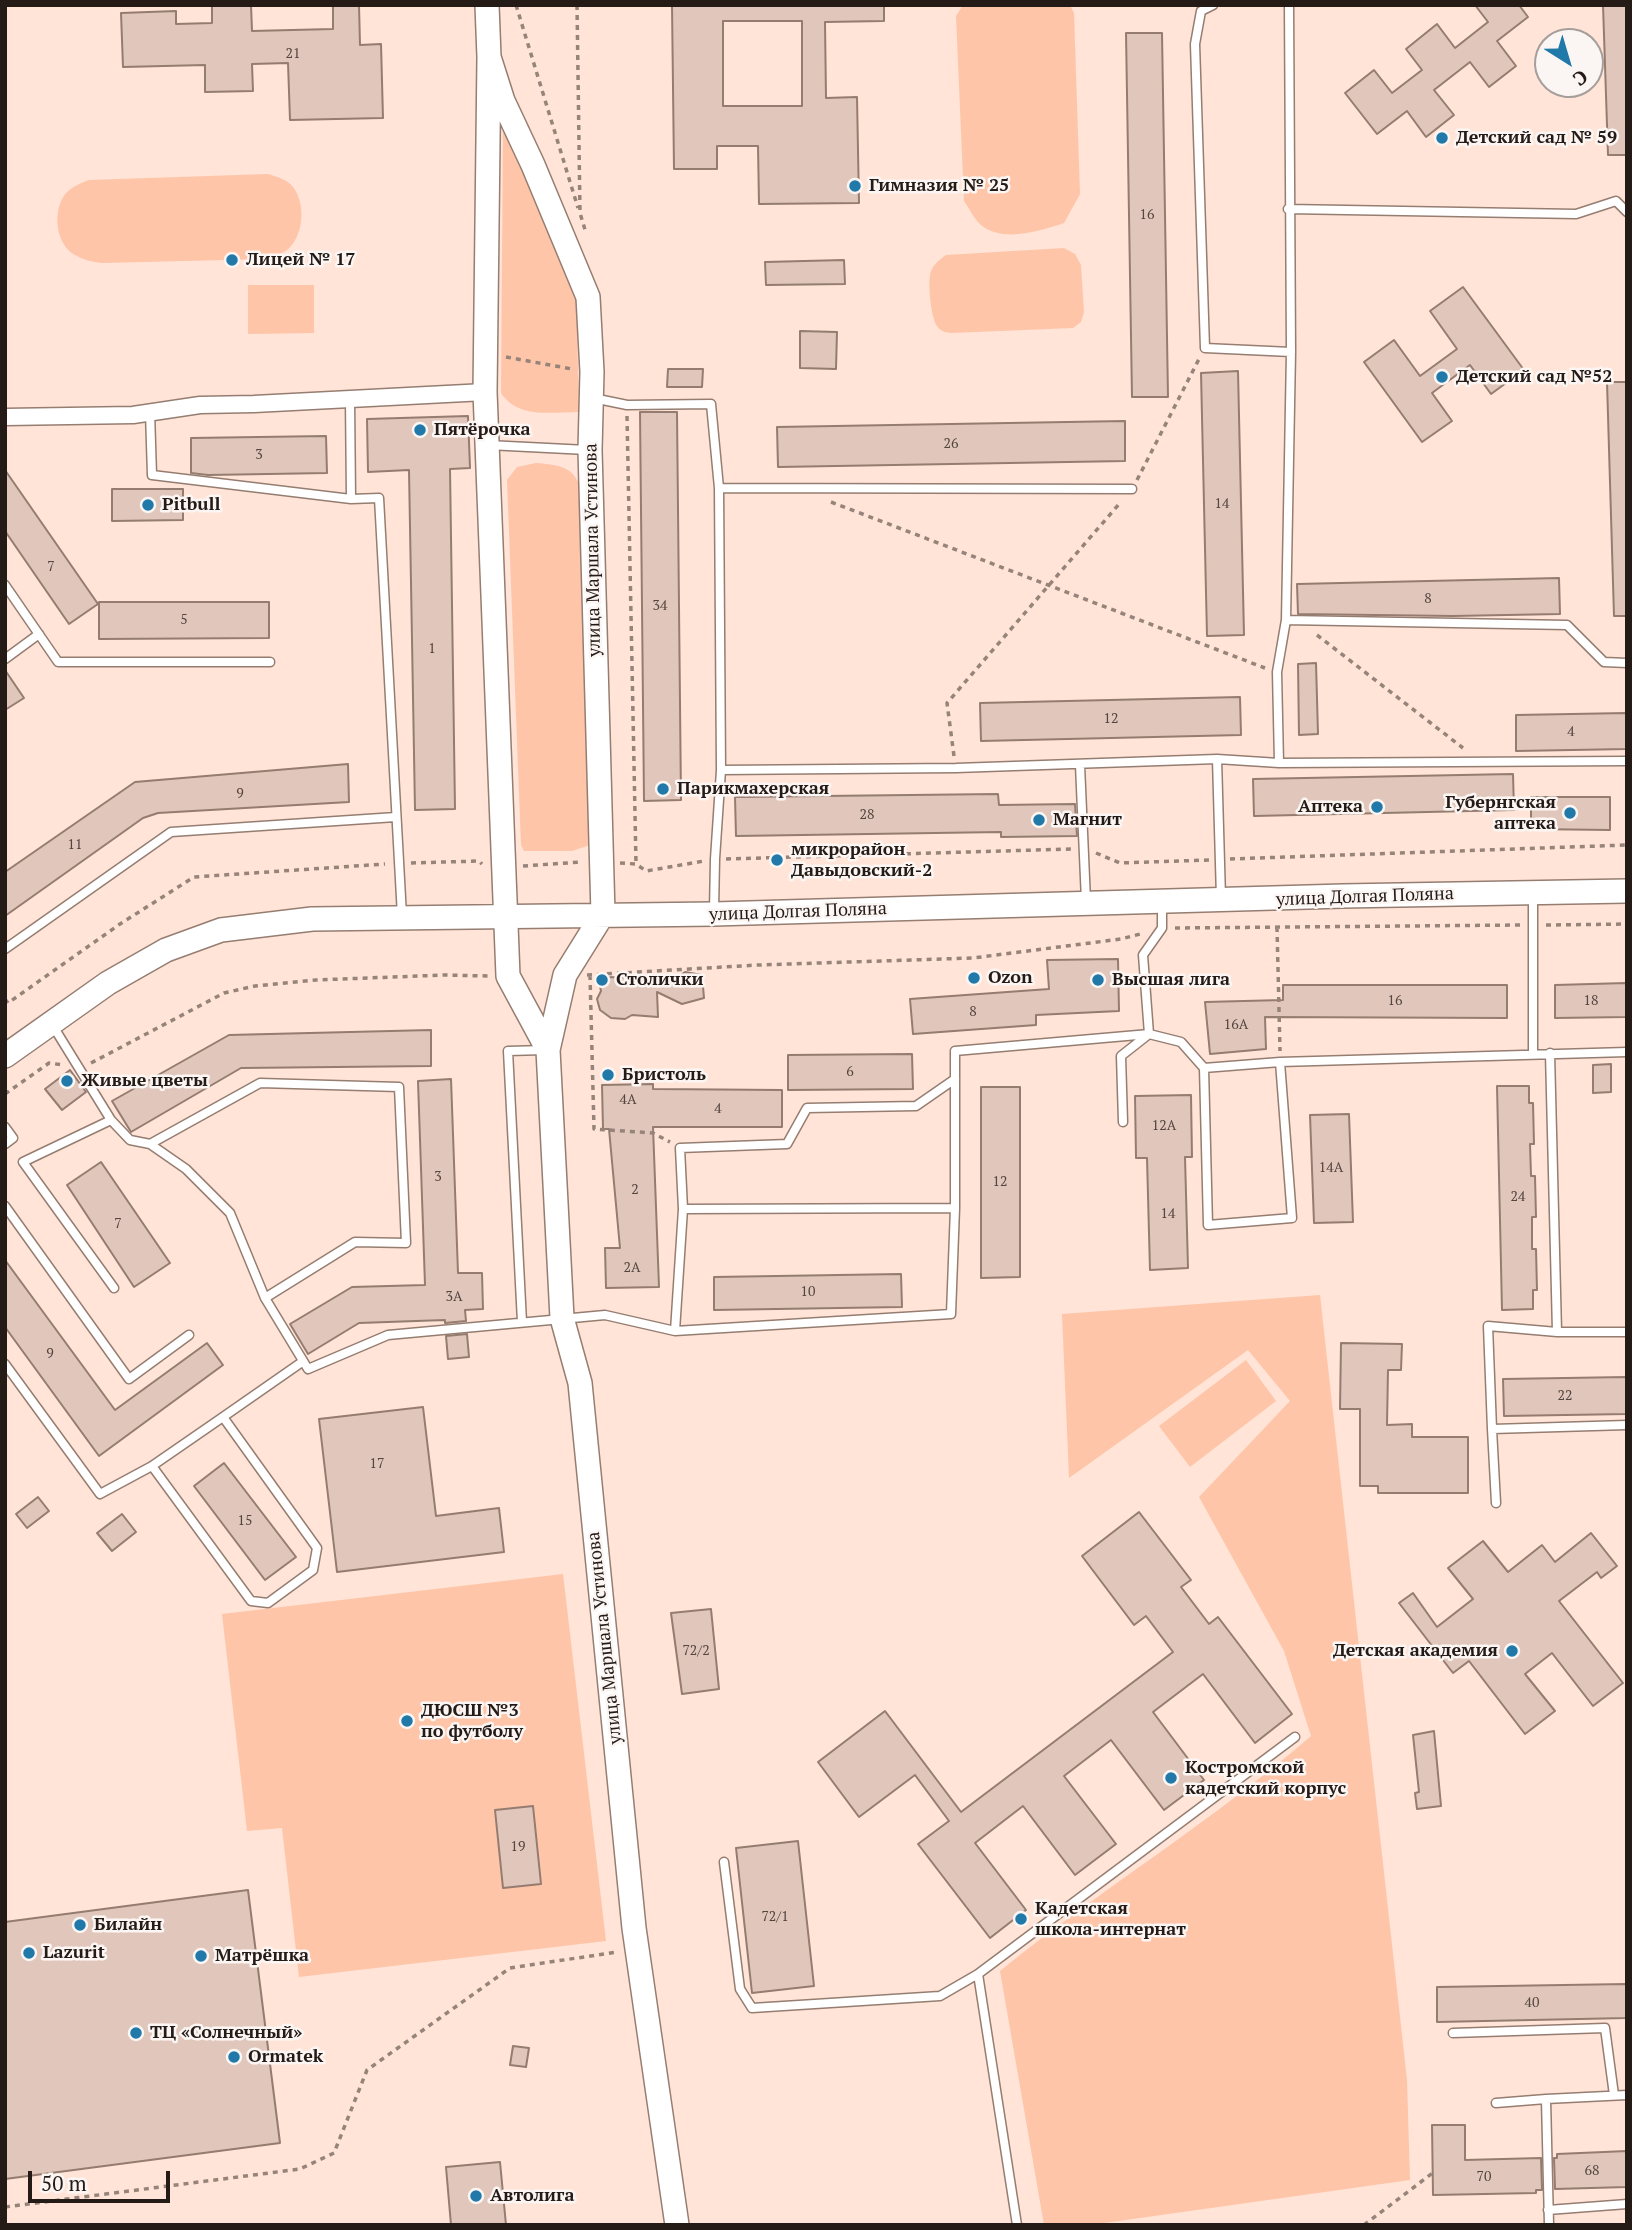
<!DOCTYPE html>
<html>
<head>
<meta charset="utf-8">
<style>
  body { margin:0 }
  #map { position:relative; width:1632px; height:2230px; overflow:hidden; background:#ffe4d7; font-family:"PT Serif",serif }
  canvas { display:block }
  .frame { position:absolute; inset:0; border:7px solid #241a16; pointer-events:none }
  .north { position:absolute; left:1534px; top:28px; width:70px; height:70px; box-sizing:border-box; background:#fbf6f3; border:2px solid #a59e9b; border-radius:50%; rotate:143deg; font-size:19px; font-weight:700; line-height:28px; text-align:center; color:#241a16 }
  .north::after { content:''; display:block; margin:auto; width:24px; height:32px; background:#2079a8; clip-path:polygon(50% 0,100% 100%,50% 72%,0 100%) }
  .scale { position:absolute; left:28px; top:2171px; width:142px; height:32px; box-sizing:border-box; border:4px solid #241a16; border-top:0; padding-left:9px; font-size:21px; line-height:24px; white-space:nowrap; color:#241a16; -webkit-text-stroke:5px #fbf6f3; paint-order:stroke }
</style>
</head>
<body>
<div id="map">
<canvas width="1632" height="2230"></canvas>
<div class="frame"></div>
<div class="north">С</div>
<div class="scale">50 m</div>
</div>
<script>
const ctx = document.querySelector('canvas').getContext('2d');
ctx.lineJoin = 'round';
function fill(path, color) { ctx.fillStyle = color; ctx.fill(path, 'evenodd'); }
function stroke(path, color, width, dash) { ctx.strokeStyle = color; ctx.lineWidth = width; ctx.lineCap = dash ? 'butt' : 'round'; ctx.setLineDash(dash || []); ctx.stroke(path); }
function drawText(font, color, halo, rows, align = 'center') {
  ctx.font = font + ' "PT Serif",serif'; ctx.lineWidth = 5; ctx.setLineDash([]); ctx.textBaseline = 'middle'; ctx.strokeStyle = halo; ctx.fillStyle = color; for (const [text, x, y, turn = 0] of rows) {
    ctx.save(); ctx.translate(x, y); ctx.rotate((+turn || 0) * Math.PI / 180); ctx.textAlign = isNaN(turn) ? turn : align; if (halo) ctx.strokeText(text, 0, 0); ctx.fillText(text, 0, 0); ctx.restore();
  }
}
const green = new Path2D(`
  M963 5H1070L1074 13 1080 194 1064 223C1040 231 1003 243 981 225 974 219 969 208 964 201L956 16Z
  M503 127 561 247 576 286 579 412C551 412 518 419 501 393Z
  M268 174C277 177 287 179 293 187 306 204 304 236 287 250 282 254 273 256 266 259L102 263C92 262 84 260 75 255 57 245 53 217 62 199 67 189 78 184 89 180Z
  M1064 248 1075 254 1081 265 1084 312 1081 322 1073 328 951 333C945 332 941 332 937 326 931 318 927 281 931 271 934 264 939 260 946 255Z
  M248 285H314V333L248 334Z
  M536 463C573 466 577 471 585 506L590 845 572 851H524L521 845 507 480 517 467Z
  M1320 1295 1407 2080 1410 2180 1090 2225H1044L1000 1971C1101 1889 1213 1821 1311 1736L1284 1651 1199 1497 1290 1401 1248 1350 1069 1478 1062 1314Z
  M1246 1360 1276 1401 1190 1467 1159 1426Z
  M563 1574 606 1941 299 1977 282 1828 247 1831 222 1614Z`);
const building = new Path2D(`
  M212 5H251L252 31 333 29V5H359L360 45 381 44 383 118 290 120 288 63 252 64 253 91 205 92V65L123 67 121 13 176 11V24L212 23Z
  M672 5H884V21L825 22 826 98 857 97 859 203 759 204 758 146H717V169H674ZM723 21H802V106H723Z
  M1475 5H1519L1528 17 1497 41 1516 66 1489 87 1470 62 1434 90 1454 115 1426 137 1407 111 1377 134 1345 93 1374 70 1392 93 1422 70 1406 49 1437 24 1455 48 1488 22Z
  M1603 5H1627V155H1608Z
  M1126 33H1162L1168 397H1132Z
  M844 260 845 284 766 285 765 262Z
  M1463 287 1524 370 1491 394 1470 365 1432 393 1452 421 1422 442 1364 362 1394 340 1420 376 1457 349 1430 311Z
  M800 331 837 332 836 369 800 368Z
  M668 369H703L702 387H667Z
  M1238 371 1244 635 1207 636 1201 373Z
  M1607 382H1627V616H1614Z
  M640 412H677L681 800 644 801Z
  M468 416 470 468 450 469 455 809 415 810 409 470 368 472 367 419Z
  M1125 421V461L778 467 777 427Z
  M326 436 327 473 208 475 191 473V438Z
  M5 470 98 604 69 624 5 531Z
  M112 489H183V520L112 521Z
  M1559 578 1560 614 1453 616 1298 614 1297 584Z
  M99 602H269V638L99 639Z
  M1316 663 1318 734 1299 735 1298 664Z
  M5 670 24 698 5 710Z
  M1240 697 1241 735 981 741 980 703Z
  M1627 713V749L1516 751V715Z
  M348 764 349 802 158 813 143 818 5 916V872L135 782Z
  M1513 774 1514 810 1254 816 1253 779Z
  M998 794 999 805 1075 804 1077 836 1001 837V832L736 836 735 797Z
  M1531 797H1610V830L1531 829Z
  M1118 959 1119 1011 1036 1015V1025L913 1034 910 999 1049 989 1047 960Z
  M685 972 702 975 704 998 682 1004 657 992 658 1017 632 1015 625 1019 611 1018 600 1010 597 999 601 991 598 977 671 978 678 977Z
  M1627 983V1017L1555 1018V985Z
  M1283 985H1507V1018L1265 1017 1266 1049 1210 1054 1205 1002 1283 1000Z
  M431 1030V1066L241 1068 131 1132 112 1101 229 1035Z
  M912 1054 913 1089 788 1090V1055Z
  M1611 1064V1092L1593 1093V1065Z
  M70 1070 86 1092 62 1110 45 1089Z
  M451 1079 458 1273H482L483 1309 465 1310 466 1321 445 1323V1320L359 1323 308 1354 290 1324 352 1287 425 1285 418 1081Z
  M653 1084V1089L782 1090V1127H653L659 1287 606 1288 605 1248H620L609 1129H603L602 1085Z
  M1497 1086H1529V1103H1533L1534 1144H1530L1531 1176H1535L1536 1217H1532V1249H1536L1537 1290H1533V1309L1502 1310Z
  M981 1087H1020V1277L981 1278Z
  M1191 1095 1192 1157H1185L1188 1268 1150 1270 1147 1158H1136L1135 1096Z
  M1349 1114 1353 1222 1314 1223 1310 1115Z
  M101 1162 170 1263 134 1287 67 1185Z
  M5 1260 115 1410 207 1343 223 1365 99 1456 5 1327Z
  M901 1274 902 1307 714 1310V1277Z
  M467 1334 469 1357 448 1359 446 1336Z
  M1341 1343 1402 1344 1401 1370H1388L1387 1425 1412 1424V1437H1468V1493H1378V1486H1360V1409H1340Z
  M1627 1377V1414L1504 1416 1503 1379Z
  M423 1407 436 1516 499 1508 504 1552 337 1572 319 1419Z
  M224 1463 296 1557 265 1580 194 1486Z
  M38 1497 49 1511 27 1528 16 1514Z
  M1139 1512 1191 1580 1181 1587 1209 1624 1218 1617 1292 1714 1255 1743 1203 1674 1153 1712 1204 1780 1164 1810 1111 1740 1064 1776 1116 1844 1075 1875 1023 1806 975 1843 1026 1910 990 1938 918 1844 949 1821 915 1775 859 1817 818 1762 885 1711 961 1812 1173 1652 1146 1616 1134 1625 1082 1556Z
  M122 1514 136 1532 112 1551 97 1533Z
  M1591 1533 1617 1566 1601 1578 1597 1572 1559 1601 1623 1683 1593 1706 1552 1653 1525 1674 1555 1711 1525 1734 1469 1661 1453 1673 1399 1603 1413 1593 1437 1627 1473 1599 1448 1568 1483 1541 1508 1572 1542 1545 1555 1562Z
  M711 1609 719 1689 682 1694 671 1613Z
  M1434 1731 1441 1806 1417 1809 1415 1793 1419 1792 1413 1735Z
  M533 1806 541 1884 503 1888 495 1810Z
  M798 1841 814 1986 752 1993 736 1848Z
  M248 1890 280 2143 5 2179V1922Z
  M1627 1984V2018L1437 2022V1987Z
  M513 2046 529 2048 526 2067 510 2065Z
  M1432 2125H1465V2160L1541 2158 1542 2190H1536V2193L1433 2195Z
  M1627 2151V2187L1555 2189 1554 2158H1557V2154Z
  M500 2162 506 2225H451L446 2167Z`);
const path = new Path2D(`
  M516 5 578 208
  M577 5 580 213 586 233
  M506 357 572 369
  M627 416 636 864
  M1137 480 1199 359
  M831 502 1265 668
  M1317 635 1463 748
  M954 756 947 703 1120 503
  M1096 853 1120 863 1209 860
  M726 859 1071 849
  M1230 859 1627 845
  M411 863 479 861 482 864
  M620 863 636 864 646 871 704 861
  M523 866 581 862
  M1546 925 1627 924
  M1277 927 1280 1051
  M1175 928 1521 925
  M587 975 758 965 973 958 1121 939 1144 933
  M590 975 594 1129 653 1133 670 1142
  M5 999 8 1003 120 924 194 877 385 864
  M91 1063 224 993 255 986 316 980 445 975 488 976
  M5 1094 49 1063 63 1065
  M5 2207 300 2169 334 2153 367 2070 510 1968 617 1952
  M1364 2225 1434 2172`);
const lane = new Path2D(`
  M1213 5 1201 11 1195 44 1205 348 1291 352 1286 620 1277 672 1279 763
  M1289 5 1291 352
  M1288 209 1576 214 1616 201 1627 212
  M593 398 627 405 711 404 719 488
  M350 399 351 499
  M150 412 152 475 351 499 379 498 402 916
  M488 445 587 450
  M5 585 58 662H270
  M1286 620 1567 625 1604 662 1627 663
  M5 659 39 634
  M1217 759 1221 898
  M1080 765 1086 901
  M721 770 956 768 1217 759 1279 763 1627 761
  M1162 904V928L1143 955 1149 1034 1181 1042 1204 1068 1280 1062 1627 1052
  M714 911 715 859 721 770 719 488 1132 489
  M5 949 171 832 396 817
  M53 1026 111 1120 130 1140 150 1144 186 1169 230 1213 265 1298 308 1369 388 1335 605 1315 675 1331
  M1533 1054V896
  M1204 1068 1208 1225 1292 1218 1280 1062
  M111 1120 23 1162 114 1288
  M1123 1122 1121 1056 1149 1034
  M5 1127 13 1138 5 1144
  M150 1144 260 1083 399 1087 406 1243 355 1242 265 1298
  M5 1206 129 1379 189 1335
  M955 1208 951 1314 675 1331 683 1209 680 1148 787 1144 807 1108 916 1106 955 1079
  M683 1209 955 1208V1051L1149 1034
  M522 1322 508 1051 545 1050
  M1557 1332H1627
  M5 1364 100 1494 152 1466 223 1417 317 1548 313 1570 268 1603 251 1601 152 1466
  M223 1417 302 1362
  M1492 1429 1488 1326 1557 1332 1550 1053
  M1496 1503 1492 1429 1627 1425
  M724 1862 740 1989 752 2008 940 1996 978 1974
  M1453 2033 1605 2028 1614 2095
  M1496 2103 1546 2099
  M1548 2210 1627 2204
  M1017 2225 978 1974 1295 1737
  M1549 2225 1546 2099 1627 2095`);
const street = new Path2D(`
  M5 417 133 415 200 405 254 404 485 392`);
const secondary = new Path2D(`
  M487 5 489 57 485 392 508 976 548 1050
  M489 57 503 101 533 165 588 297 592 372 590 450 603 914 565 975 548 1050 562 1318 580 1383 634 1928 677 2225
  M5 1056 108 983 166 950 221 930 312 919 714 914 1343 896 1627 891`);
const markers = [
  [1442,138,7,"#2079a8"],
  [855,186,7,"#2079a8"],
  [232,260,7,"#2079a8"],
  [1442,377,7,"#2079a8"],
  [420,430,7,"#2079a8"],
  [148,505,7,"#2079a8"],
  [663,789,7,"#2079a8"],
  [1377,807,7,"#2079a8"],
  [1570,813,7,"#2079a8"],
  [1039,820,7,"#2079a8"],
  [777,860,7,"#2079a8"],
  [974,978,7,"#2079a8"],
  [602,980,7,"#2079a8"],
  [1098,980,7,"#2079a8"],
  [608,1075,7,"#2079a8"],
  [67,1081,7,"#2079a8"],
  [1512,1651,7,"#2079a8"],
  [407,1721,7,"#2079a8"],
  [1171,1778,7,"#2079a8"],
  [1021,1919,7,"#2079a8"],
  [80,1925,7,"#2079a8"],
  [29,1953,7,"#2079a8"],
  [201,1956,7,"#2079a8"],
  [136,2033,7,"#2079a8"],
  [234,2057,7,"#2079a8"],
  [476,2196,7,"#2079a8"]
];
const numberNames = [
  ["21",293,54],
  ["16",1147,215],
  ["26",951,444],
  ["3",259,455],
  ["14",1222,504],
  ["7",51,567],
  ["8",1428,599],
  ["34",660,606],
  ["5",184,620],
  ["1",432,649],
  ["12",1111,719],
  ["4",1571,732],
  ["9",240,794],
  ["28",867,815],
  ["11",75,845],
  ["16",1395,1001],
  ["18",1591,1001],
  ["8",973,1012],
  ["16А",1236,1025],
  ["6",850,1072],
  ["4А",628,1100],
  ["4",718,1109],
  ["12А",1164,1126],
  ["14А",1331,1168],
  ["3",438,1177],
  ["12",1000,1182],
  ["2",635,1190],
  ["24",1518,1197],
  ["14",1168,1214],
  ["7",118,1224],
  ["2А",632,1268],
  ["10",808,1292],
  ["3А",454,1297],
  ["9",50,1354],
  ["22",1565,1396],
  ["17",377,1464],
  ["15",245,1521],
  ["72/2",696,1651],
  ["19",518,1847],
  ["72/1",775,1917],
  ["40",1532,2003],
  ["68",1592,2171],
  ["70",1484,2177]
];
const poiNames = [
  ["Детский сад № 59",1456,138],
  ["Гимназия № 25",869,186],
  ["Лицей № 17",246,260],
  ["Детский сад №52",1456,377],
  ["Пятёрочка",434,430],
  ["Pitbull",162,505],
  ["Парикмахерская",677,789],
  ["Губернгская",1556,803,"right"],
  ["аптека",1556,824,"right"],
  ["Аптека",1363,807,"right"],
  ["Магнит",1053,820],
  ["микрорайон",791,850],
  ["Давыдовский-2",791,871],
  ["Ozon",988,978],
  ["Столички",616,980],
  ["Высшая лига",1112,980],
  ["Бристоль",622,1075],
  ["Живые цветы",81,1081],
  ["Детская академия",1498,1651,"right"],
  ["ДЮСШ №3",421,1711],
  ["по футболу",421,1732],
  ["Костромской",1185,1768],
  ["кадетский корпус",1185,1789],
  ["Кадетская",1035,1909],
  ["школа-интернат",1035,1930],
  ["Билайн",94,1925],
  ["Lazurit",43,1953],
  ["Матрёшка",215,1956],
  ["ТЦ «Солнечный»",150,2033],
  ["Ormatek",248,2057],
  ["Автолига",490,2196]
];
const streetNames = [
  ["улица Маршала Устинова",593,550,-91],
  ["улица Долгая Поляна",1365,897,-2],
  ["улица Долгая Поляна",798,912,-2],
  ["улица Маршала Устинова",605,1638,-96]
];
fill(green, '#fec5a9');
fill(building, '#e1c7bb');
stroke(building, '#947c70', 2);
stroke(lane, '#957d71', 11);
stroke(street, '#957d71', 19);
stroke(secondary, '#957d71', 26);
stroke(path, '#96847b', 3.5, [5, 5]);
stroke(lane, '#fff', 8);
stroke(street, '#fff', 16);
stroke(secondary, '#fff', 23);
for (const [x, y, r, color] of markers) { const dot = new Path2D(); dot.arc(x, y, r, 0, 2 * Math.PI); ctx.fillStyle = color; ctx.fill(dot); stroke(dot, '#fbf6f3', 2.5); }
drawText('14px', '#53453f', null, numberNames);
drawText('bold 18px', '#241a16', '#fbf6f3', poiNames, 'left');
drawText('18px', '#241a16', '#fbf6f3', streetNames);
</script>
</body>
</html>
